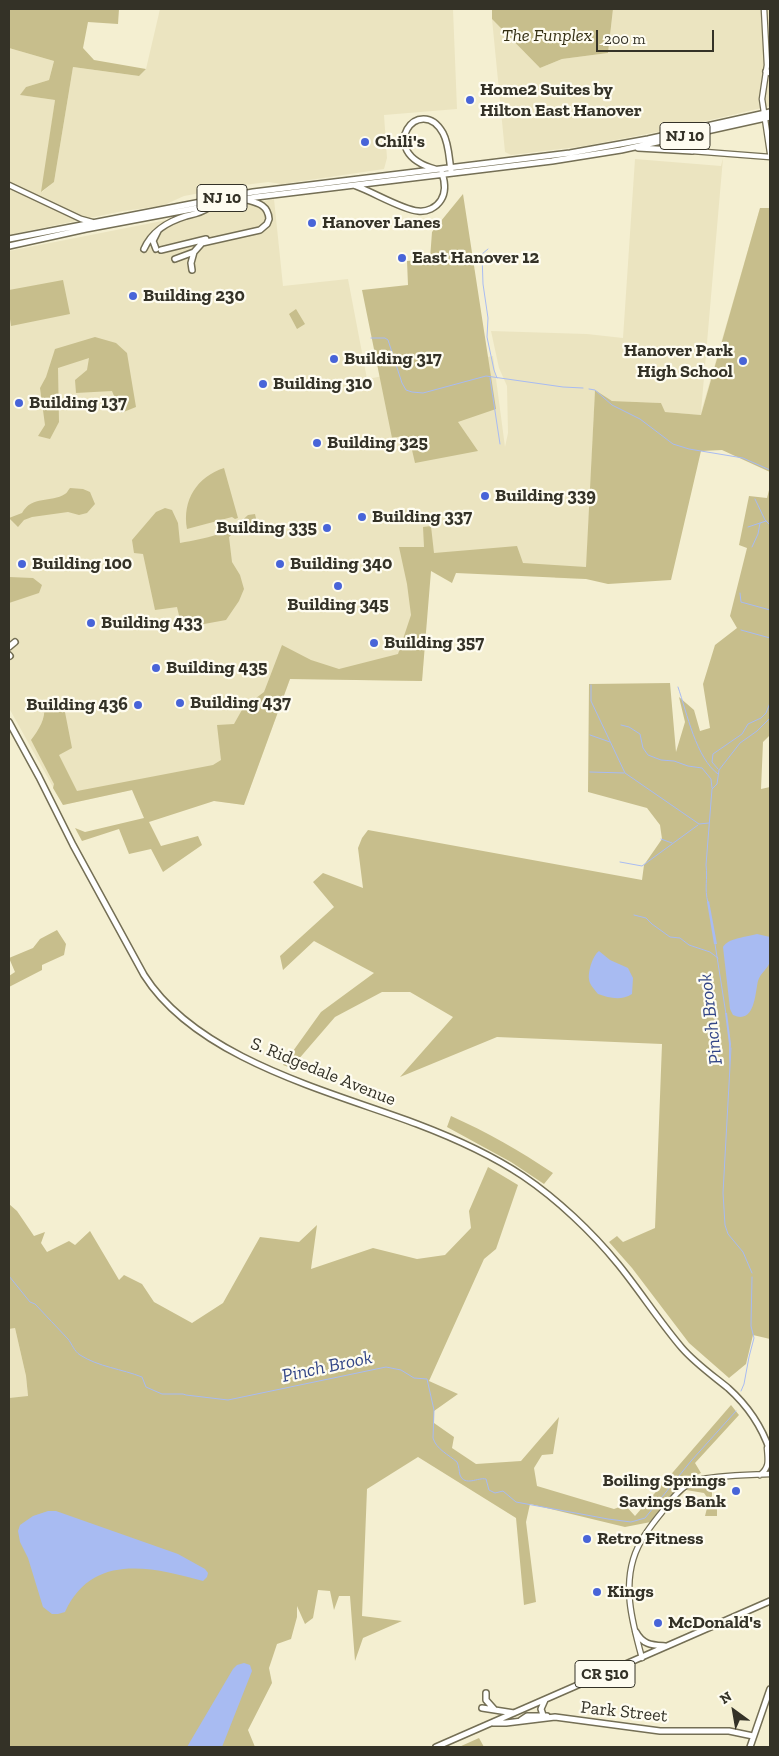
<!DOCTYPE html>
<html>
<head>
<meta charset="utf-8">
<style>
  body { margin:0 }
  #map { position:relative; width:779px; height:1756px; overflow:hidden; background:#f4efd1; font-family:"Zilla Slab",serif }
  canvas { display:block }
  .frame { position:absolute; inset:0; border:10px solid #343227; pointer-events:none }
  .north { position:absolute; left:709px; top:1686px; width:50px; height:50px; -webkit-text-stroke:4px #fefcf0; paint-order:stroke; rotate:328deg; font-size:14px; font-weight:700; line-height:20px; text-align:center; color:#343227 }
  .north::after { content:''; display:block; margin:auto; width:18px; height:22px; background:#343227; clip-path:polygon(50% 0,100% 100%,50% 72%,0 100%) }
  .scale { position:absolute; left:596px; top:30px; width:118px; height:22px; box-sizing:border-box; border:2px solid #343227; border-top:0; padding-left:6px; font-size:15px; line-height:18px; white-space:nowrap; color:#343227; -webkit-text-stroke:4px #fefcf0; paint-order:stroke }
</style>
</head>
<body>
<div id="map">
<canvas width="779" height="1756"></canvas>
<div class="frame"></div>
<div class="north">N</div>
<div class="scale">200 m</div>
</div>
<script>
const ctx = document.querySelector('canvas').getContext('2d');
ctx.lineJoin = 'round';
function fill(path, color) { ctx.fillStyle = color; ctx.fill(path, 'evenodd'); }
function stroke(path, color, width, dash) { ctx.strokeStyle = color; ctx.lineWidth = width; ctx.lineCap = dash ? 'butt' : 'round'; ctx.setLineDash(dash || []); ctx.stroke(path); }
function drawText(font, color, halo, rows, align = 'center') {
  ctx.font = font + ' "Zilla Slab",serif'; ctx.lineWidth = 4.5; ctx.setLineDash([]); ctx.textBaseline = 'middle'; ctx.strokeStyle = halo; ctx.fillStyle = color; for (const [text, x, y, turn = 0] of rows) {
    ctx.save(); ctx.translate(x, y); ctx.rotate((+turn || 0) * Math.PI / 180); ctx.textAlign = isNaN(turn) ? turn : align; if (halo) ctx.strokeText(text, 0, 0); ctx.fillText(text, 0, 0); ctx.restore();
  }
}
const built = new Path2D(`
  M160 9H453L457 109 384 115 387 158 384 169 282 184 268 182 244 185 184 196 162 206 123 211 9 235V48L54 61 49 80 26 87 21 95 55 100 42 192 54 182 73 67 139 76 146 69Z
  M613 9H770V106L672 129 585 146 511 155 505 152 492 19 540 68 562 59 608 53Z
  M723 158 701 412 760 208H770V426L700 415 664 412 661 403 612 401 595 391 586 579 555 578V571L430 570 422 681 290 679 244 805 132 790 63 805 9 708V251L274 199 283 286 348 279 367 379 493 356 505 447 508 433 507 386 499 368 491 331 587 334 623 338 635 159 721 166Z
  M15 1328 26 1376 28 1397 9 1398V1329Z`);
const green = new Path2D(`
  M9 9H119L118 24 88 22 83 48 94 60 146 69 139 76 73 67 54 182 41 192 55 100 20 95 26 87 49 80 54 61 9 48Z
  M492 9H613L608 53 562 59 540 68 492 19Z
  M463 194 496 409 458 422 478 451 415 463 412 450 405 451 403 436 392 438 362 290 408 285 407 261 430 259 432 232Z
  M760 208H770V472L722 450 701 451 671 580 608 584 586 579 456 573 452 583 431 571 422 681 290 679 244 805 214 801 149 822 161 846 198 836 202 845 163 872 151 849 129 854 119 829 82 841 75 828 85 832 144 818 132 790 63 805 53 788 54 784 31 740C39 729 46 719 44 706L52 704 64 707 72 748 59 755 77 791 213 765 221 760 217 725 234 724 243 708 264 692 282 645 311 660 339 669 398 654 411 615 407 584 399 547H424L423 527 431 526 434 553 517 546 523 563 586 567 595 390 612 401 661 403 665 412 701 415Z
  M63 280 70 314 11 326 9 312V290Z
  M296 309 305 324 297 329 289 314Z
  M95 337 116 343 127 353 136 407 121 413 112 391 76 393 75 380 87 370 89 358 58 368 59 422 50 439 38 436 45 425 40 388 46 377 55 349Z
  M224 468 238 518 235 519 232 517 187 529C182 500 197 477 224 468Z
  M770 486V735L763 742 761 789 770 787V1339L753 1335 746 1364 729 1378 689 1343 632 1268 609 1242 617 1236 623 1242 655 1228 662 1044 497 1037 400 1077 453 1017 410 992H382L335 1017 291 1068 283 1065 321 1012 374 973 314 941 283 970 280 956 334 907 313 882 323 873 363 888 358 848 362 838 368 830 642 880 644 865 662 839 660 825 647 808 588 792 589 684 670 683 676 752 685 722 679 697 694 710 700 731 710 728 703 684 715 645 737 628 730 616 747 548 739 545 749 496 767 498Z
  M70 488 83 489 90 492 95 504 87 513 79 515 68 512 32 517 24 520 18 527 9 518 22 513C32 495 51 503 65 494 67 493 68 490 70 488Z
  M165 508 172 510 178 523 180 543C207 538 228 535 248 515L255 514 258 527 238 530 229 537 232 562 240 575 244 589 239 601 226 620 182 628 177 607 155 610 143 554 134 553 132 540 156 512Z
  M9 577 33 578 42 585 39 593 9 603Z
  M57 930 66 944 64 955 42 965V970L9 987V976L15 972 9 958 33 948 40 939Z
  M451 1116C487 1132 520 1151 553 1173L544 1184 511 1162 447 1127Z
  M488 1167 518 1185 496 1249 484 1259 429 1381 458 1394 434 1411V1423L454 1437 452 1448 476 1464 521 1461 559 1417 553 1454 542 1455 534 1468 537 1486 614 1509 625 1505 635 1516 731 1405 739 1415 695 1463 701 1473 686 1480 712 1484V1499L717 1502V1516H705L709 1500 704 1493 686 1490 656 1521 625 1527 530 1504 526 1522 536 1602 524 1605 516 1518 418 1457 367 1489 362 1616 402 1621 363 1638 355 1661 350 1596H339L334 1610 330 1591 318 1590 313 1618 305 1624 297 1606V1617L291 1639 277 1644 269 1668 272 1683 248 1730 255 1747H9V1398L28 1396 26 1376 15 1328 9 1329V1204L17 1211 34 1236 45 1232 41 1243 47 1252 69 1241 75 1245 90 1231 119 1280 124 1275 142 1284 154 1302 192 1323 223 1303 260 1237 299 1242 317 1225 311 1269 373 1248 417 1259 445 1255 471 1228 469 1211Z
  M479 1738 484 1747H459Z`);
const water = new Path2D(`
  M709 901 717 944H714L707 902Z
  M757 934 770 937C770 945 772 954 770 961 769 968 760 973 758 981 755 993 755 1025 733 1015L730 1009 723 947C728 938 747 937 757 934Z
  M599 951 610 960 628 968 633 978 632 994C621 1001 609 998 598 994 595 990 589 984 589 979 588 971 593 955 599 951Z
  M725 1013H727L731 1044 729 1071V1044Z
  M48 1511H56L178 1554 205 1569 208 1573 207 1577 203 1581C153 1567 92 1552 65 1612L58 1614H52L43 1607 28 1558 20 1542 18 1531 20 1525 33 1516Z
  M244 1663 250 1665 252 1671 222 1747H187L233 1669 237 1665Z`);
const stream = new Path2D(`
  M488 249 482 254 483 284 488 318 487 337 494 370 497 378
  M371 338H385L388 340 402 383 406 390 412 392 423 393 486 376 563 387 583 388
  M490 378 500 444
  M589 389 595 390 612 405 640 419 673 444 689 449 743 458 770 470
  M755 499 765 520 770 525
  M748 527 766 521
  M752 547 758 534 760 523
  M740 593 741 602 770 610
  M741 630 770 638
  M591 685V701L625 773 699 824 709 823
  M678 687C687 713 696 758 718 774
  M621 725 629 727 640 734 643 748 648 755 661 760 674 761 688 766 702 768 711 779 712 788
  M590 735 610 742
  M718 769 712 762 713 754 742 734 748 724 761 718 766 713 770 703
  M590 772 624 773
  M661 839 672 843
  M620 862 642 866 698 825
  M708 903C704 887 708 880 706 865L712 789 717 784 719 770 740 743 757 731 770 718
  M634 915 646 918 652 924 670 937 680 938 689 945 710 952 718 958
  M715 944 726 1014
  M731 1048 723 1193 725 1225 728 1234 743 1252 752 1273
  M9 1276 30 1302 35 1304C46 1316 57 1327 68 1339 72 1344 74 1351 80 1355 99 1367 122 1369 142 1377L146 1387 162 1394H183L186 1395 228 1400 386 1367 401 1370 414 1378 427 1379 434 1410 433 1438C436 1449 449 1455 457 1462 459 1466 459 1471 460 1475 465 1487 478 1477 486 1479L489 1490 495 1493 503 1491 516 1502 608 1519 631 1522 645 1518 691 1461 736 1411
  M741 1391 744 1384 749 1357 754 1338 751 1326 752 1277`);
const minor = new Path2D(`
  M764 9 767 65 762 99 770 153
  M692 151 770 157
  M9 185 81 219 92 222
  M760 1475C770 1467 768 1460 767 1448
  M642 1658C632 1622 621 1582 638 1547 644 1534 653 1523 662 1512 671 1500 680 1487 695 1481 713 1475 750 1475 770 1474`);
const major = new Path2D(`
  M766 71 770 73
  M638 148 692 151
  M435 169C373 152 420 92 443 133 449 144 449 158 451 171
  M356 186C373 192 403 210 418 211 427 212 436 208 441 200 446 192 445 182 442 173
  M9 239 253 192 570 153 648 139 770 112
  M9 246 86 229 256 197 552 161 621 150 770 117
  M144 249C152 231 167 222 186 216 194 214 201 213 208 208
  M156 249 153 241 158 231
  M161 250 206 239
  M175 259 194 252 202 243 260 230 267 224 269 219C268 205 258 203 247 200
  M192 270 191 263 194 252
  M9 647 15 642
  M9 655 10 656
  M9 722 39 777 73 845 144 975C197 1059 329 1091 417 1124 454 1138 490 1154 523 1176 557 1199 592 1232 618 1264 640 1291 659 1321 682 1348 695 1363 712 1375 728 1388 747 1405 762 1427 770 1451
  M636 1632C643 1645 652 1645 665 1646
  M486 1693V1700L494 1709
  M482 1708 514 1713
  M543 1715 541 1709 545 1700
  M521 1720 527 1716H547
  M493 1723H506L555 1717 660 1731H729L753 1736
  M436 1747 770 1601
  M750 1747 770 1689`);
const markers = [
  [470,100,5,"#4864d8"],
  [365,142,5,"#4864d8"],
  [312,223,5,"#4864d8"],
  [402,258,5,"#4864d8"],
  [133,296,5,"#4864d8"],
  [334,359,5,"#4864d8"],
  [743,361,5,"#4864d8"],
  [263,384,5,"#4864d8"],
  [19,403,5,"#4864d8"],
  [317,443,5,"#4864d8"],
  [485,496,5,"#4864d8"],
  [362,517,5,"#4864d8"],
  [327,528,5,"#4864d8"],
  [22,564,5,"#4864d8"],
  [280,564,5,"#4864d8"],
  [338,586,5,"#4864d8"],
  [91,623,5,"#4864d8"],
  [374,643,5,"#4864d8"],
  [156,668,5,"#4864d8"],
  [180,703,5,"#4864d8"],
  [138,705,5,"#4864d8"],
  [736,1491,5,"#4864d8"],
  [587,1539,5,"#4864d8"],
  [597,1592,5,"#4864d8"],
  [658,1623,5,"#4864d8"]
];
const shields = [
  [685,136,50],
  [222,198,50],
  [605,1674,60]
];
const shieldNames = [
  ["NJ 10",685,136],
  ["NJ 10",222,198],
  ["CR 510",605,1674]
];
const parkNames = [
  ["The Funplex",547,36]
];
const poiNames = [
  ["Home2 Suites by",480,90],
  ["Hilton East Hanover",480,111],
  ["Chili's",375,142],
  ["Hanover Lanes",322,223],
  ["East Hanover 12",412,258],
  ["Building 230",143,296],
  ["Hanover Park",733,351,"right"],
  ["High School",733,372,"right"],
  ["Building 317",344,359],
  ["Building 310",273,384],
  ["Building 137",29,403],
  ["Building 325",327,443],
  ["Building 339",495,496],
  ["Building 337",372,517],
  ["Building 335",317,528,"right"],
  ["Building 100",32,564],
  ["Building 340",290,564],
  ["Building 345",338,605,"center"],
  ["Building 433",101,623],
  ["Building 357",384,643],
  ["Building 435",166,668],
  ["Building 437",190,703],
  ["Building 436",128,705,"right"],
  ["Boiling Springs",726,1481,"right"],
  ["Savings Bank",726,1502,"right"],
  ["Retro Fitness",597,1539],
  ["Kings",607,1592],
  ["McDonald's",668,1623]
];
const streetNames = [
  ["S. Ridgedale Avenue",323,1072,22],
  ["Park Street",624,1712,6]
];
const waterNames = [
  ["Pinch Brook",711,1019,-97],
  ["Pinch Brook",327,1367,-12]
];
fill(built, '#ebe4c0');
fill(green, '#c7be8c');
fill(water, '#a8bbf2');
stroke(stream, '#a8bbf2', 1);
stroke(minor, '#746f55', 7);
stroke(major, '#746f55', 8);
stroke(minor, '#fff', 4.5);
stroke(major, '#fff', 5);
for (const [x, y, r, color] of markers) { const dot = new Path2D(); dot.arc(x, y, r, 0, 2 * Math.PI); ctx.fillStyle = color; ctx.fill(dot); stroke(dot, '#fefcf0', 2); }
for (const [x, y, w] of shields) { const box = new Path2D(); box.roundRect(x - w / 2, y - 13.5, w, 27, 4); ctx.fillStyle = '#fefcf0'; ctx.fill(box); stroke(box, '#343227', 1); }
drawText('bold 16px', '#343227', null, shieldNames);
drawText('italic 18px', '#342f13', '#fefcf0', parkNames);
drawText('bold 18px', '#343227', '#fefcf0', poiNames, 'left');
drawText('18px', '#343227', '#fefcf0', streetNames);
drawText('italic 19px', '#334687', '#fefcf0', waterNames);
</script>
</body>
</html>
